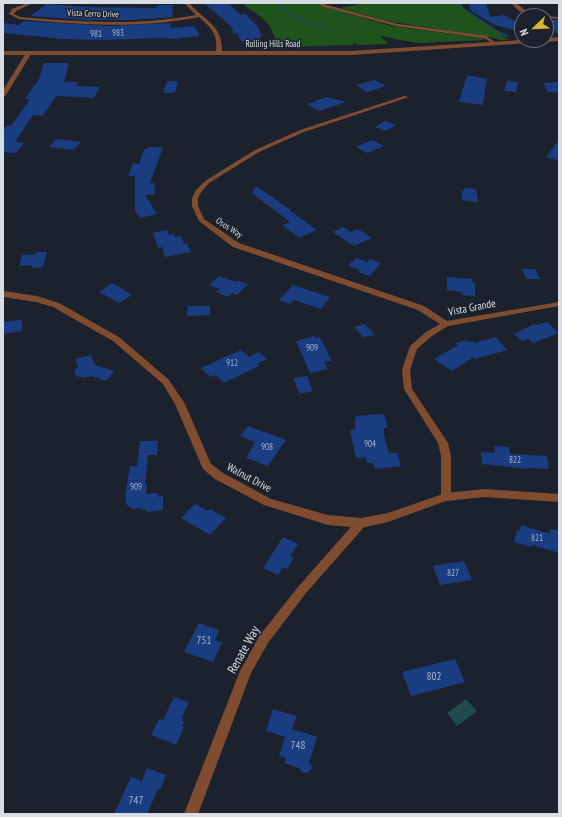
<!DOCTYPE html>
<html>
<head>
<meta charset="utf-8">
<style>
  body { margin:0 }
  #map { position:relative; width:562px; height:817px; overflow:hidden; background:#1c222d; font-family:"PT Sans Narrow",sans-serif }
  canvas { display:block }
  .frame { position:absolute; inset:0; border:4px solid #d8dde4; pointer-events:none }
  .north { position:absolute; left:514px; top:8px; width:40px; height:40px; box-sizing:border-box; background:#1c222d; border:1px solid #676d76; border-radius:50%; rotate:247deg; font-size:11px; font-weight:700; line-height:16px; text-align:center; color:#d8dde4 }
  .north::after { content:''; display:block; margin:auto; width:14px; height:18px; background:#d9b334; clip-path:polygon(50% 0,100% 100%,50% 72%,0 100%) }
</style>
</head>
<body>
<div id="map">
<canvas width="562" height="817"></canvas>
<div class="frame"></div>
<div class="north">N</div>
</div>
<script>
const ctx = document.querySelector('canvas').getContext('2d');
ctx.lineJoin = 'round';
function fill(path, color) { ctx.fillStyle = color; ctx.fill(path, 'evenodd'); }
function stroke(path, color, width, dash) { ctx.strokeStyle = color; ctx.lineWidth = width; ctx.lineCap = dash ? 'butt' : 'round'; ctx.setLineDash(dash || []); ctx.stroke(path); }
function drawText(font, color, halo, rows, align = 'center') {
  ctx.font = font + ' "PT Sans Narrow",sans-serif'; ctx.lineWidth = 3; ctx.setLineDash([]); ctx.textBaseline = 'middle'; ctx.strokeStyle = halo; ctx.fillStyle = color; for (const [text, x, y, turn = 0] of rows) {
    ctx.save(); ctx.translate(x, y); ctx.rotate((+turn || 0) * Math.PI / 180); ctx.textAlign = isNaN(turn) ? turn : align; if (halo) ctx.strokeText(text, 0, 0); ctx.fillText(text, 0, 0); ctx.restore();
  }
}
const green = new Path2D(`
  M241 3H318L322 6 391 26 482 38 485 40 420 43 400 40 379 35 389 44 358 45 353 42 354 45 277 47C272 20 262 18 241 3Z
  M365 3H461L464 9 508 40H500L494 38 393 22 340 8Z`);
const water = new Path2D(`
  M466 699 477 711 457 726 447 713Z`);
const stream = new Path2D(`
  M277 3 295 18 332 32
  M454 3 498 32 507 36`);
const building = new Path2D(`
  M204 3H228L241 15 245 14 254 22 255 25H257L262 37H259L261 41 242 42 237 33 233 34 232 27Z
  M469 3H486L490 17 504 15 522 25V32L495 25 471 11Z
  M47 4 85 7 156 8 157 5H173L172 9H173L172 17 130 20H86L30 16Z
  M546 20H559V36L552 27H546Z
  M24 21 109 26 171 23 170 28 194 26 199 34 198 36 175 39 161 38 102 40 65 39 3 33V23L19 25Z
  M44 63H69L64 82H78L76 86 100 87 94 98 59 96 55 97 43 116 33 115 15 142 24 143 16 153 3 152V130L6 126H10L14 122 30 99H25L39 79Z
  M467 75 487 79 483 105 459 102Z
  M375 80 386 86 367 92 356 85Z
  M167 81 178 82 175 93H163Z
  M507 81 518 82 516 92 504 91Z
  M559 82V92H548L543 83Z
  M326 97 346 102 319 111 307 104Z
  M385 121 396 125 386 131 375 127Z
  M56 139 81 142 74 150 49 147Z
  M372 140 384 146 367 153 356 147Z
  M559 140V161L546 157Z
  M149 147H163L150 183H154L155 194 145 195 157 214 140 218 135 211V176H128L133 163 139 164 144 150Z
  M256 186 291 210H289L317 230 299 238 282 225 290 222 252 193Z
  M464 188 476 189 478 202 466 201 462 199V191H464Z
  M343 227 351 232 358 229 372 238 354 246 333 232Z
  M167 230 169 235 174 234 175 237 181 236 184 244 187 243 191 252 165 257 162 247 158 248 153 233Z
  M36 252H47L43 267 32 268V265L19 266 22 255 35 254Z
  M356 258 367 262 370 259 381 263 370 276 358 272 360 270 348 266Z
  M522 269H535L540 279H526Z
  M219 276 236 282 238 281 248 284 237 295 232 293 228 297 216 292 220 289 209 285Z
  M447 277 472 279V282L475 283V296L462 295V292L447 290Z
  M112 283 123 289 132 295 119 303 99 292Z
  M293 285 330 297 321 309 294 300 290 304 279 300Z
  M188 306H210V315L187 316Z
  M22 320V331L3 334V322Z
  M547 322 559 333 533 343 528 339 522 341 514 334 534 324 536 325Z
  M365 324 375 335 363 337 354 327Z
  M314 336 316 338 320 337 332 361 324 362 328 369 310 373 296 341Z
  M496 337 507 350 475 359 474 357 452 371 434 359 458 345 456 343 467 340 468 342 472 341 474 343Z
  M241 350 249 357 259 352 267 359 257 364 259 366 224 383 216 375 210 377 201 368Z
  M91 355 95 365 114 371 106 381 91 376 84 378 76 376 74 371 78 366 75 359Z
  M307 376 313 391 300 394 293 378Z
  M384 414 388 428H384V435L389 453H397L401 466 375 469 373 463H367L366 457 356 458 350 430 356 429 354 421H356L355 416Z
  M248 426 286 440 268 466 246 458 255 442 240 436Z
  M140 441H158L157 455H148L145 484H147L146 494 158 493V497L163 496V510L147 512V510H141L142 508 132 509 126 504V497H125L130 466H137Z
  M494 446 509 447 510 454 547 456 549 469 528 468V469L482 464 481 452 495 453Z
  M195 504 208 511 210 509 226 518 210 535 181 518Z
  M521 525 547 533V532L550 533 551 529 559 531V553L532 545 531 547 514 542 517 530H520Z
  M283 537 298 544 290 556 294 558 287 569 283 567 278 575 263 568Z
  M464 561 472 580 440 585 433 566Z
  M199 623 219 630 215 640 222 643 213 662 184 652Z
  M455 659 465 682 411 696 402 672Z
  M174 697 189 702 182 717 184 722 182 726 184 727 176 745 151 735 159 719 163 720Z
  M273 709 297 716 292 729 317 737 309 763 312 766 311 770 306 773 302 772 299 768 284 763 286 758 279 756 285 737 266 731Z
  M147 768 166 775 160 790 158 789 147 814H114L131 777 142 781Z`);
const service = new Path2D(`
  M321 3 322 5 397 25 485 37 496 44`);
const minor = new Path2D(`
  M27 3H33L16 11 14 14 20 17C79 22 137 26 196 15L184 3H189C205 21 223 25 222 53L219 55 216 53C218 35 213 29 199 17 139 29 79 25 19 19L9 14 12 9Z
  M511 3H516L526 11 536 16C525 16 518 11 511 3Z
  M544 16H546L559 17V19L546 18V16Z
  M26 53 31 54 6 95 3 97V90Z
  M404 96 409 97 304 132 259 152 209 183 202 191 198 198V206L204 219 239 243 424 306 447 321 559 302V306L448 326 432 336 417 349 410 370 412 389 448 443 451 456V497L450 500 446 501 442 500 441 497V456L438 443 404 389 402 370 410 346 426 332 440 324 418 310 233 247 199 221 192 206V198L196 190 205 181 255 150 300 130Z
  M361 519 365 520 366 523 365 526 306 593 268 643 251 673 198 814H184L240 671 260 635 298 587 357 520Z`);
const tertiary = new Path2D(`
  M559 37V41L351 55H3V51H351L522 40H546V38Z
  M3 291 37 296 59 303 119 337 169 380 185 404 211 464 223 473 271 499 328 515 361 518 388 513 446 493 484 489 559 494V502L484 497 446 501 388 522 361 528 328 525 264 505 215 479 203 469 175 404 163 384 113 341 53 307 36 302 3 297Z`);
const farStreetnames = [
  ["Vista Cerro Drive",93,14,2],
  ["Rolling Hills Road",273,44],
  ["Osos Way",229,228,33]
];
const numberNames = [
  ["983",118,33],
  ["981",96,34],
  ["909",312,348],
  ["912",232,363],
  ["904",370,444],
  ["908",267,447],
  ["822",515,460],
  ["909",136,487],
  ["821",537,538],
  ["827",453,573]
];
const streetNames = [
  ["Vista Grande",472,308,-11],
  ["Walnut Drive",249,478,28]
];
const nearNumbernames = [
  ["751",204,641],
  ["802",434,677],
  ["748",298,746],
  ["747",136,801]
];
const nearStreetnames = [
  ["Renate Way",244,650,-61]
];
fill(green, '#1e541b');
fill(water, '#1f4b50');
stroke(stream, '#1f4b50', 2);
fill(building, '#1a3c80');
stroke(service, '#804c30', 2.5);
fill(minor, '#804c30');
fill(tertiary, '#804c30');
drawText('9px', '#d8dde4', '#1c222d', farStreetnames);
drawText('9px', '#a8b5cb', null, numberNames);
drawText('11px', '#d8dde4', '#1c222d', streetNames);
drawText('11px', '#a8b5cb', null, nearNumbernames);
drawText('13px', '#d8dde4', '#1c222d', nearStreetnames);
</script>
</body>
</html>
